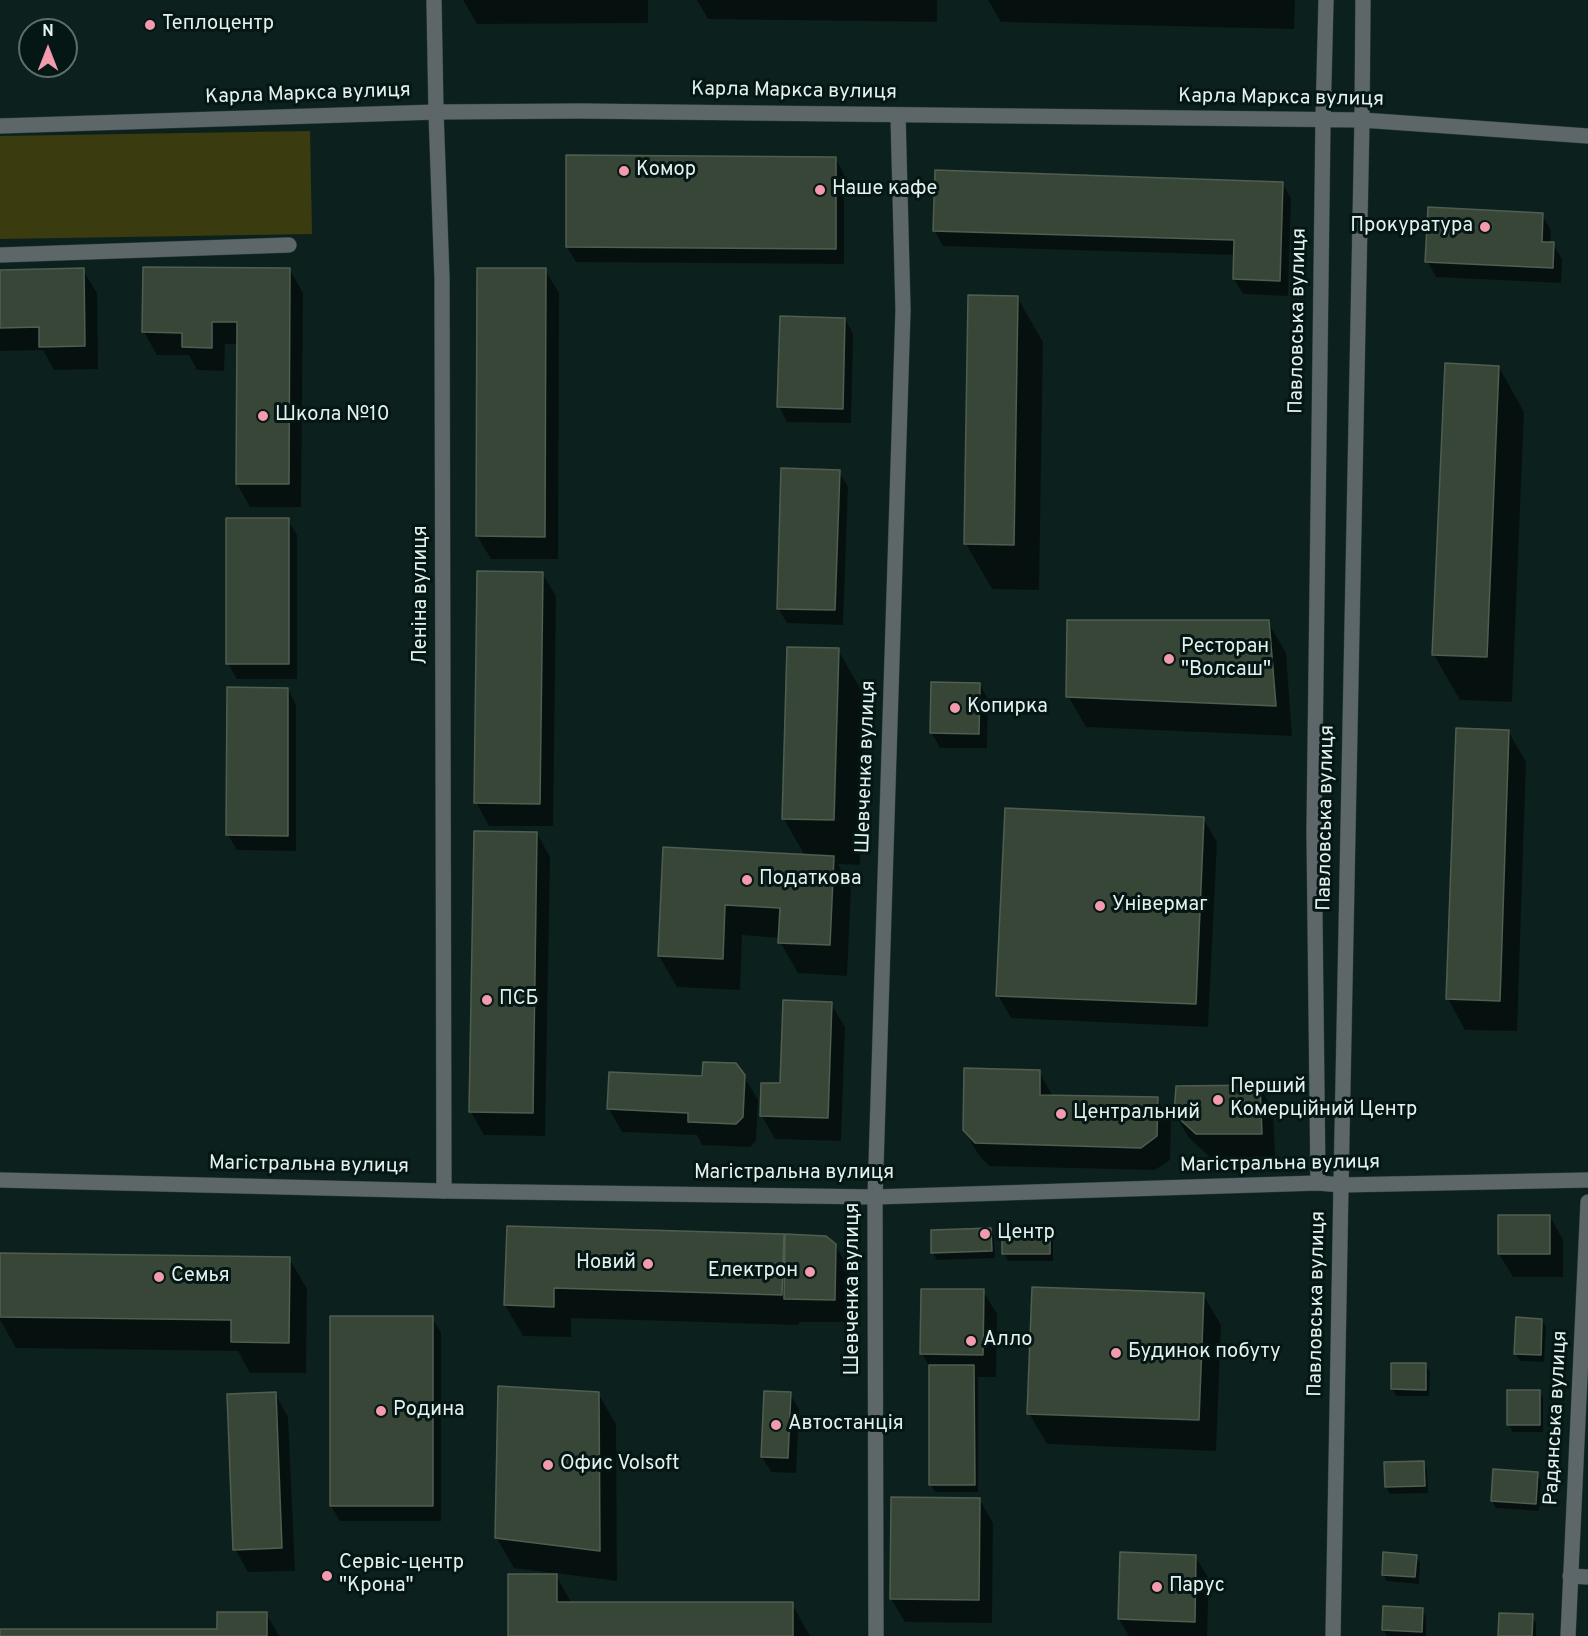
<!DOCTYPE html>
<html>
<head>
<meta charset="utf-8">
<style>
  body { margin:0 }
  #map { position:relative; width:1588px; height:1636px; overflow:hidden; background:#0c211d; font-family:Overpass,sans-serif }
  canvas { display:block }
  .north { position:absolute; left:18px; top:18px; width:60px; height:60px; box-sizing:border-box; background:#041714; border:2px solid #5e6e6b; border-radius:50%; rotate:0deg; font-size:16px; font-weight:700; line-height:24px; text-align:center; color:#e5f1ee }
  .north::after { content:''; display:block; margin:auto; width:21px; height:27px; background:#f39aac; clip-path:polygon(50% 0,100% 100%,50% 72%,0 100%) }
</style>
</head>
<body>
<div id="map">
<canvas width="1588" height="1636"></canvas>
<div class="north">N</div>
</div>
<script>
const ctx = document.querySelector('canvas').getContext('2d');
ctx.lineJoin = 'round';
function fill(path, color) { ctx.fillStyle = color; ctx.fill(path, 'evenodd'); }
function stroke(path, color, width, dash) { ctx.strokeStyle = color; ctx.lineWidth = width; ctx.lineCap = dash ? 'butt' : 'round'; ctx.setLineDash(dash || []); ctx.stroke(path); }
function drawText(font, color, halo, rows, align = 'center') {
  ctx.font = font + ' Overpass,sans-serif'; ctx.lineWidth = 6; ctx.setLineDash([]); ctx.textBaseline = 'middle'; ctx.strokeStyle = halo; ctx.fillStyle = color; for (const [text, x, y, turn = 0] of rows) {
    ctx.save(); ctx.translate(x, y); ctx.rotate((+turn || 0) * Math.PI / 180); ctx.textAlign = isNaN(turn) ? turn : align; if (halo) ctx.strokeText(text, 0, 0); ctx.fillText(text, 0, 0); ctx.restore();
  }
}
const green = new Path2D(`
  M310 131 312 234 0 239V136Z`);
const shadow = new Path2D(`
  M463 0H648V23L477 24Z
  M697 0H937V22L708 19Z
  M988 0H1295L1294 29 1001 22Z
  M836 159 844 174V264L576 262 567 247Z
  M1282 183 1291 198 1288 296 1243 294 1234 279 1235 255 943 246 934 230Z
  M1542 215 1551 230 1550 244H1553L1562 259 1561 283 1436 277 1427 261Z
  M83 270 97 293 98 369 54 370 43 350 0 351V271Z
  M290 270 303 293 301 507H250L237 484 238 344H225L224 371 197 370 189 355H157L144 332Z
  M545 270 559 293 558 559H491L477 536Z
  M1017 297 1043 342 1039 590 992 589 966 544Z
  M845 319 853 334 851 423 787 422 779 406Z
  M1499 367 1524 412 1512 702 1460 700 1434 655Z
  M839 472 848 487 843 625 787 623 778 608Z
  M288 520 297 535V679H237L228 664Z
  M542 573 556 596 553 826H489L476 802Z
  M1268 622 1286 653 1292 736 1086 727 1068 696Z
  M838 650 864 695 860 865 838 864 851 888 847 976 798 973 780 942V938L742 935 740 990 677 987 659 956 665 849 805 856 784 819Z
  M980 684 988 700 987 748H940L931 732Z
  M228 689H288L296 705V851L237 850 228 835Z
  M1508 731 1526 762 1517 1031 1465 1030 1448 999Z
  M1203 818 1217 842 1208 1027 1011 1018 998 995Z
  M537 833 550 857 545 1136 484 1135 471 1112Z
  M831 1004 845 1027 841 1141 775 1139 762 1116Z
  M1039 1071 1053 1097 1157 1099 1171 1122 1170 1160 1155 1170 989 1166 978 1154 964 1130Z
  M744 1076 758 1100 756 1141 750 1147 702 1145 697 1135 622 1132 609 1109 704 1077Z
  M1259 1086 1273 1109 1275 1157H1210L1189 1138 1175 1114Z
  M1550 1216 1563 1240V1277H1513L1499 1254Z
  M508 1228 783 1236 787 1242 835 1245 849 1269 847 1322H799V1325L571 1318V1337L523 1336 505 1305Z
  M1049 1229 1053 1236V1261H1008L1004 1254 1003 1230Z
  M990 1230 994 1237 995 1258 937 1260 933 1253Z
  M0 1254 289 1258 307 1289 306 1373H250L238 1351 16 1348 0 1320Z
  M983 1291 997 1314 996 1377H978V1492H935L931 1485V1369L922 1354Z
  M1203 1294 1221 1325 1216 1451 1047 1444 1029 1413Z
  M432 1318 441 1333V1521H340L331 1506Z
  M1542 1320 1546 1327 1544 1362 1520 1361 1515 1353Z
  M1426 1365 1430 1372 1429 1396H1396L1392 1388Z
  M1539 1391 1543 1398V1432H1513L1509 1425Z
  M598 1393 616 1424 617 1581 555 1573 572 1604H792L810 1636H509L553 1573 514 1568 496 1537Z
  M275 1394 288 1417 295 1571 248 1572 235 1549Z
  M790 1394 799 1409 796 1473 771 1472 762 1457Z
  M1423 1463 1427 1470 1428 1493 1390 1494 1386 1487Z
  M1537 1474 1541 1481 1539 1511 1496 1508 1492 1501Z
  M980 1500 993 1523 992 1623 905 1622 891 1599Z
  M1195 1556 1209 1579 1207 1636H1129L1119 1619Z
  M1416 1556 1420 1563 1419 1584 1387 1581 1383 1574Z
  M1422 1610 1426 1617V1636H1387L1384 1630Z
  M266 1613 279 1636H0V1631H219Z
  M1532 1616 1536 1623V1636H1499Z`);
const building = new Path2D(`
  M566 155 836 157V249L566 247Z
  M935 170 1283 182 1280 281 1233 279 1234 240 933 231Z
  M1428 207 1543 213 1542 242H1554L1553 268 1425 262Z
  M143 267 290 268 289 484H236L237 322H212V348L182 347V333L142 332Z
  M84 268 85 346 39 347V327L0 328V270Z
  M477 268H546L545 537 476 536Z
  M968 295 1018 296 1014 545 964 544Z
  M780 316 845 318 843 409 777 407Z
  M1445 363 1499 366 1487 657 1432 655Z
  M781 468 840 470 835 610 777 609Z
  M226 518H289V664H226Z
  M477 571 543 572 540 804 474 803Z
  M1067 620H1269L1276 706 1066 697Z
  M787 647 839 648 834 820 782 819Z
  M931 682 980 683 979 734 930 733Z
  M227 687 288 688V836L226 835Z
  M1456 728 1509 730 1500 1001 1446 999Z
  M1005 808 1204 817 1196 1004 996 996Z
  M474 831 537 832 533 1113 469 1112Z
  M663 847 834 856 830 945 778 943 780 908 725 905 723 959 658 956Z
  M783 1000 832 1002 828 1118 760 1116 761 1083H780Z
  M703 1062 736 1063 745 1075 743 1117 736 1124 688 1122V1113L607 1109 609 1072 702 1076Z
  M964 1068 1040 1070V1095L1158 1097 1157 1136 1141 1148 975 1143 963 1130Z
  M1260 1085 1262 1134H1196L1174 1114 1176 1086Z
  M1498 1215H1550V1254H1498Z
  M507 1226 784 1234 782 1295 554 1288V1307L504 1305Z
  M991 1228 992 1251 931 1253V1230Z
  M1002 1228H1050V1254H1002Z
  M785 1234 826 1236 836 1244 835 1300 784 1299Z
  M0 1253 290 1257 289 1343 231 1342V1320L0 1317Z
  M1032 1287 1204 1293 1199 1420 1027 1414Z
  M921 1289H984L983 1355 920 1354Z
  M330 1316H433V1506H330Z
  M1516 1317 1542 1319 1541 1355 1514 1354Z
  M1391 1363H1426V1390L1391 1389Z
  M929 1365H974L975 1485H929Z
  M498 1386 599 1392 600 1551 495 1538Z
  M1507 1390H1540V1425H1507Z
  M764 1391 791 1392 788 1458 761 1457Z
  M276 1392 282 1548 233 1550 227 1394Z
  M1424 1461 1425 1486 1385 1487 1384 1462Z
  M1493 1469 1538 1472 1536 1504 1491 1501Z
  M891 1497 980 1498 979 1600 890 1599Z
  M1120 1552 1196 1555 1195 1622 1118 1619Z
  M1383 1552 1417 1555 1415 1577 1382 1575Z
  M508 1574H557V1602H793V1636H508Z
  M1383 1606 1423 1608 1422 1632 1382 1630Z
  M217 1612H267V1636H0V1629H217Z
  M1499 1613 1533 1614 1532 1636H1498Z`);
const minor = new Path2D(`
  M434 0 436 112 442 278 444 1191
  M1323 120 1326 0
  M1362 120 1363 0
  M0 255 289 245
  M1570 1576 1588 1577
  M876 1636 875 1197 903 310 898 115
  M1333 1636 1341 1185
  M1568 1636 1588 1202`);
const tertiary = new Path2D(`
  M0 126 436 112 581 111 1362 120 1588 136
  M0 1180 444 1191 875 1197 1318 1183 1341 1185 1588 1180
  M1318 1183 1314 831 1323 120
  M1341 1185 1362 120`);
const markers = [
  [150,25,6,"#f39aac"],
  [624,171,6,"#f39aac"],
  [820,190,6,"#f39aac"],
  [1485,227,6,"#f39aac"],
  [263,416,6,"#f39aac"],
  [1169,659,6,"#f39aac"],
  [955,708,6,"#f39aac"],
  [747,880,6,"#f39aac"],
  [1100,906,6,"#f39aac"],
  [487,1000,6,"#f39aac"],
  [1218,1100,6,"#f39aac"],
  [1061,1114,6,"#f39aac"],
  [985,1234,6,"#f39aac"],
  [648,1264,6,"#f39aac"],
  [810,1272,6,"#f39aac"],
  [159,1277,6,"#f39aac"],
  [971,1341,6,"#f39aac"],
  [1116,1353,6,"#f39aac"],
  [381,1411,6,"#f39aac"],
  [776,1425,6,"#f39aac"],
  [548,1465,6,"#f39aac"],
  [327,1576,6,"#f39aac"],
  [1157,1587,6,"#f39aac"]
];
const poiNames = [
  ["Теплоцентр",162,25],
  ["Комор",636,171],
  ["Наше кафе",832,190],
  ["Прокуратура",1473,227,"right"],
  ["Школа №10",275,416],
  ["Ресторан",1181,648],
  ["\"Волсаш\"",1181,671],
  ["Копирка",967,708],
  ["Податкова",759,880],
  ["Універмаг",1112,906],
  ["ПСБ",499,1000],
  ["Перший",1230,1088],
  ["Комерційний Центр",1230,1111],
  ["Центральний",1073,1114],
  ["Центр",997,1234],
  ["Новий",636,1264,"right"],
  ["Електрон",798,1272,"right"],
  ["Семья",171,1277],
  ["Алло",983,1341],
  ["Будинок побуту",1128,1353],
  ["Родина",393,1411],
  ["Автостанція",788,1425],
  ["Офис Volsoft",560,1465],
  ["Сервіс-центр",339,1564],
  ["\"Крона\"",339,1587],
  ["Парус",1169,1587]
];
const streetNames = [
  ["Карла Маркса вулиця",794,92,1],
  ["Карла Маркса вулиця",308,95,-2],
  ["Карла Маркса вулиця",1281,99,1],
  ["Павловська вулиця",1299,321,-89],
  ["Леніна вулиця",422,595,-90],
  ["Шевченка вулиця",867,767,-88],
  ["Павловська вулиця",1327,818,-89],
  ["Магістральна вулиця",1280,1165,-1],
  ["Магістральна вулиця",309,1166,1],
  ["Магістральна вулиця",794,1174],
  ["Шевченка вулиця",854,1289,-90],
  ["Павловська вулиця",1318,1304,-89],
  ["Радянська вулиця",1557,1418,-87]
];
fill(green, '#3a3b0f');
fill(shadow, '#0007');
fill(building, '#384638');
stroke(building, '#505e50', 1.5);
stroke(minor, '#2a3e3a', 16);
stroke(tertiary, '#2a3e3a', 16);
stroke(minor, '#5d676a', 15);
stroke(tertiary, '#5d676a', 15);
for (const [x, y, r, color] of markers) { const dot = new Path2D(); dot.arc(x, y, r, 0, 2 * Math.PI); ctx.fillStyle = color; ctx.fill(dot); stroke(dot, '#041714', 2); }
drawText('20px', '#e5f1ee', '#041714', poiNames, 'left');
drawText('20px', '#e5f1ee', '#041714', streetNames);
</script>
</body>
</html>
